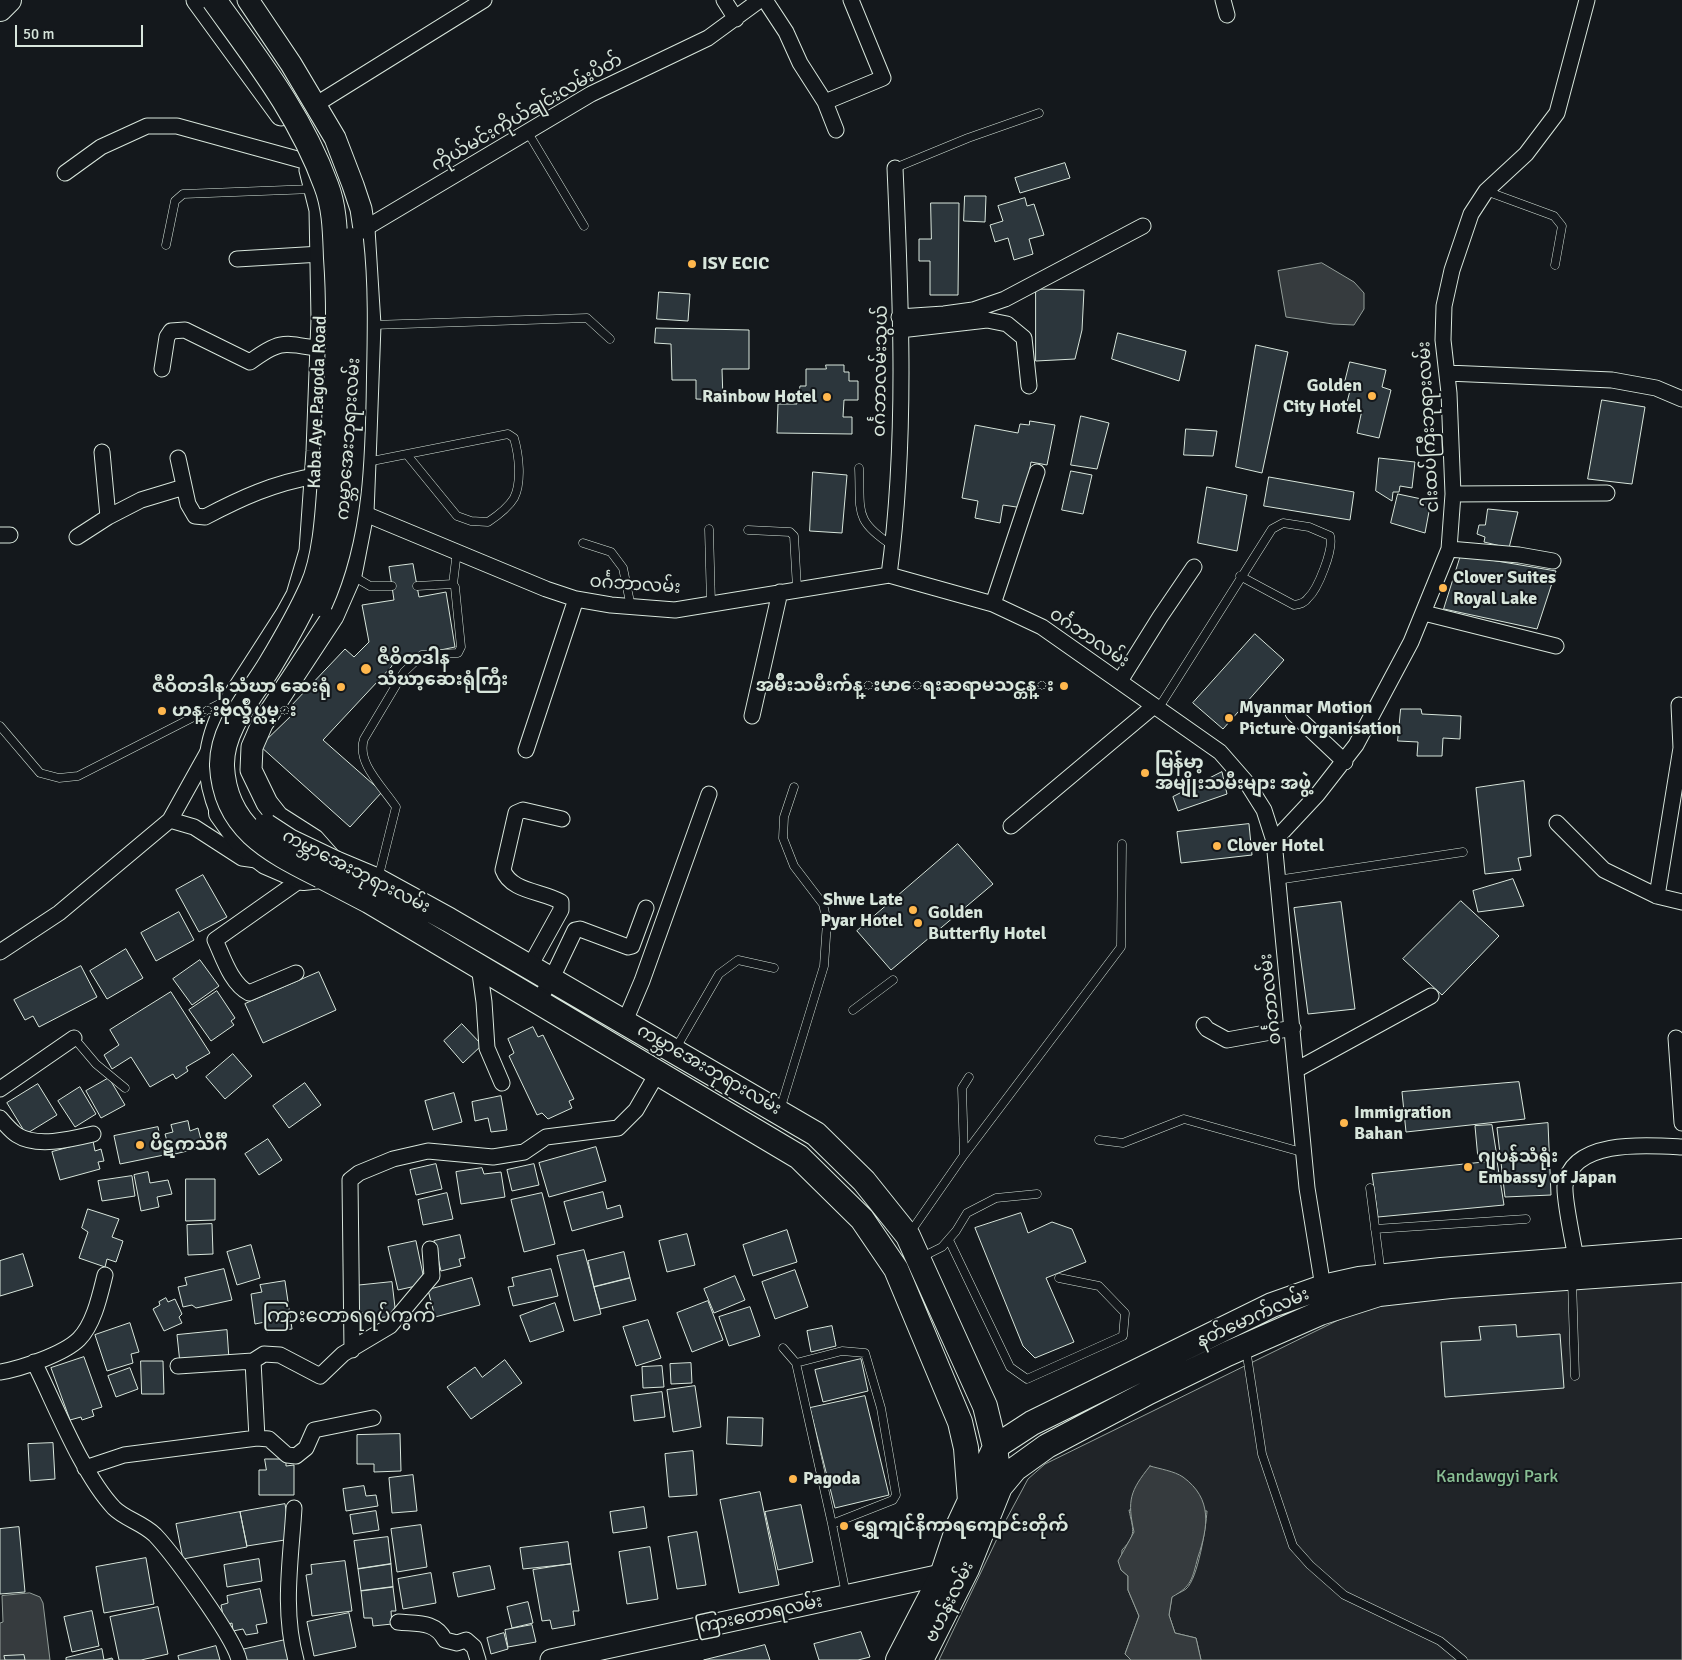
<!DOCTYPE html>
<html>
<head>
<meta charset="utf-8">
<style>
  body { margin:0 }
  #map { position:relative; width:1682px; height:1660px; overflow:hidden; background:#14181c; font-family:Signika,sans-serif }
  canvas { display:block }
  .scale { position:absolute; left:15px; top:25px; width:128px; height:22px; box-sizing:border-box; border:2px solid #d8e6dc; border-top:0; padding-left:6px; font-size:15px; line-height:18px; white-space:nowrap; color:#d8e6dc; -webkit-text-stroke:4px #14181c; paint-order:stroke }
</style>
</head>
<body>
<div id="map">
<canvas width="1682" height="1660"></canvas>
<div class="scale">50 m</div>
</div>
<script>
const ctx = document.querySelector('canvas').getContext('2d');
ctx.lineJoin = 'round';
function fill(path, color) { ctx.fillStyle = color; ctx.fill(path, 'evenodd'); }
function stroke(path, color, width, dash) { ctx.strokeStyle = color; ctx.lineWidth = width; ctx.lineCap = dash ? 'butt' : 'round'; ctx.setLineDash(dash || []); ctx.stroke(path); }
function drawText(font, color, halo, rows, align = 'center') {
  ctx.font = font + ' Signika,"Noto Sans Myanmar",sans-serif'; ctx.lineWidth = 4; ctx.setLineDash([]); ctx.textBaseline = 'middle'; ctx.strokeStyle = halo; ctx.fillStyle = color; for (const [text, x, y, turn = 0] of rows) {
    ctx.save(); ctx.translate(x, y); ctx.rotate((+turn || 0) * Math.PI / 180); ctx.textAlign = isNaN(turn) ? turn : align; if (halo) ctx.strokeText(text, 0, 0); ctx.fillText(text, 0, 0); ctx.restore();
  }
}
const green = new Path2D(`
  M1682 1278V1660H1201L1196 1638 1175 1633 1169 1615 1172 1596C1176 1594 1182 1592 1186 1589 1198 1579 1206 1527 1207 1511L1129 1510C1133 1530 1137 1534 1122 1550L1121 1570 1128 1576V1590L1139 1616 1125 1654 1131 1660H939L1006 1520 1028 1479 1045 1464 1373 1303Z`);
const water = new Path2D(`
  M1322 263 1354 282 1364 293V309L1354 325 1333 324 1286 317 1278 271Z
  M1150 1466C1160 1469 1174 1471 1183 1477 1213 1499 1208 1527 1198 1557 1192 1579 1192 1586 1172 1597L1169 1615 1175 1633 1196 1638 1201 1660H1131L1125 1654 1139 1616 1128 1590V1576L1121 1570 1118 1561 1134 1532C1127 1500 1130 1491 1150 1466Z
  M30 1593 40 1597 43 1603 50 1660H0V1623L3 1622 2 1596Z`);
const building = new Path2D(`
  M1065 163 1070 178 1020 193 1015 178Z
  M965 196H986L985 222 964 221Z
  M1025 198 1027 206 1034 204 1044 235 1029 239 1033 254 1014 260 1008 238 995 242 990 225 1003 221 998 206Z
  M931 203H959L958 295H930V261H919V239H931Z
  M1036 289 1084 290 1082 330 1075 359 1036 361Z
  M659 292 690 294 688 321 657 319Z
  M656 328 749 330V369H722L723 400 696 399V380H672L671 344 655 343Z
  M1118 333 1186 351 1179 381 1112 359Z
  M1256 345 1288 352 1262 473 1236 467Z
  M1350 362 1386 370 1382 387 1391 390 1379 438 1357 433 1362 410 1346 406 1352 383 1345 382Z
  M826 365H844V372H849V381H858V400H844L843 417H852V434L777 433 778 404H797L800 386H806V369H826Z
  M1602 400 1645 407 1632 484 1588 479Z
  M1081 416 1109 423 1097 469 1071 465Z
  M1030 421 1055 425 1047 465 1031 462 1023 508 1003 505 1000 523 975 518 978 501 962 498 975 425 1018 433 1020 424 1029 425Z
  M1186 429 1217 431 1213 456 1184 455Z
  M1379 458 1415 462 1412 488 1400 486 1399 492H1393L1392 501 1376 491Z
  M1071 471 1092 475 1083 514 1062 510Z
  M813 472 847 475 842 533 810 531Z
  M1269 477 1354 492 1350 520 1264 506Z
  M1207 487 1247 495 1237 551 1198 543Z
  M1398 494 1431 501 1425 533 1391 523Z
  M1488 509 1518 512 1509 548 1484 542 1485 537 1477 534 1479 525H1485Z
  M1461 555 1556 571 1537 629 1444 609Z
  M413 564 419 597 446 592 455 647 392 660V666L323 740 382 792 350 827 260 746 293 714 289 708 345 649 354 657 369 642 362 605 394 600 389 567Z
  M1255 634 1284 660 1223 729 1193 703Z
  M1401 709H1421L1422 714 1461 716 1460 739 1443 738 1442 756H1417L1418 742 1398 741Z
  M1222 772 1227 794 1178 811 1173 797Z
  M1524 781 1531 856 1518 858 1521 870 1485 874 1476 788Z
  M1249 824 1252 855 1181 863 1177 832Z
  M958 844 993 884 891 970 857 931Z
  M203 875 227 917 199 932 176 890Z
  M1513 879 1524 906 1478 912 1473 891Z
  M1461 901 1499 936 1442 995 1403 959Z
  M1341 902 1355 1009 1308 1014 1294 908Z
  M179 912 194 940 156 961 141 933Z
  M126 949 143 978 107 999 90 971Z
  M200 960 219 986 192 1005 173 979Z
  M81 966 97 997 39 1027 33 1016 25 1020 14 1000Z
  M319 972 336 1010 263 1043 245 1004Z
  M217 991 235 1018 231 1021 234 1025 211 1041 189 1010Z
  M171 992 210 1053 186 1067 188 1071 176 1079 173 1074 150 1087 131 1057 112 1069 104 1055 119 1045 110 1030Z
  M462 1024 482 1045 463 1063 444 1041Z
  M533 1027 538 1037 543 1035 574 1099 569 1101 572 1108 548 1119 542 1113 537 1115 509 1056 514 1053 508 1039Z
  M233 1054 252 1076 225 1099 206 1077Z
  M109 1078 125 1105 101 1118 86 1091Z
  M1519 1082 1525 1119 1406 1132 1402 1092Z
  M305 1083 321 1105 289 1128 273 1106Z
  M38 1084 57 1115 26 1134 7 1103Z
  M80 1087 96 1114 75 1127 58 1101Z
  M454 1093 462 1122 433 1130 425 1101Z
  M501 1096 507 1130 491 1132 488 1118 475 1121 472 1102Z
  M188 1121 190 1131 198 1128 203 1147 171 1155 165 1134 173 1132 171 1125Z
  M1548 1123 1551 1195 1505 1197 1497 1128Z
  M1492 1125 1497 1157 1478 1159 1475 1126Z
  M158 1127 164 1155 120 1164 114 1136Z
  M268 1139 282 1160 259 1175 245 1154Z
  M93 1141 95 1151 101 1149 104 1161 98 1162 100 1169 60 1180 52 1152Z
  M596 1147 606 1181 549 1197 539 1163Z
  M1497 1161 1504 1205 1378 1217 1372 1174Z
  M436 1164 442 1189 416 1195 410 1170Z
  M534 1164 539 1185 512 1191 507 1170Z
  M482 1168 484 1174 501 1172 505 1197 461 1204 456 1172Z
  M148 1172 150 1183 168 1180 172 1194 157 1197 159 1207 141 1211 134 1175Z
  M132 1176 135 1196 102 1201 98 1181Z
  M186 1179H215V1220L186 1221Z
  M603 1192 607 1209 620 1205 623 1217 572 1231 564 1202Z
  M447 1193 453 1219 423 1225 418 1200Z
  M542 1193 555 1244 524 1252 511 1200Z
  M88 1209 119 1219 112 1237 123 1241 116 1262 107 1259 105 1267 79 1258 88 1232 82 1228Z
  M1021 1213 1028 1233 1052 1222 1072 1229 1086 1262 1046 1278 1074 1342 1035 1358 1023 1346 975 1228Z
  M212 1224 213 1254 188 1255 187 1225Z
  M787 1230 797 1262 753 1276 743 1245Z
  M687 1234 695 1265 667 1272 659 1241Z
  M460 1235 465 1258 459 1259 461 1266 441 1271 434 1241Z
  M416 1241 425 1284 398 1290 388 1247Z
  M251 1245 260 1278 237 1285 227 1252Z
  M584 1250 601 1314 574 1321 557 1256Z
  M624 1252 630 1278 594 1287 588 1261Z
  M23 1254 33 1286 0 1296V1261Z
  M224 1269 232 1300 196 1308 192 1305 183 1307 178 1287 187 1285 185 1278Z
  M551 1269 558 1296 513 1306 508 1287 514 1286 512 1278Z
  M795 1270 808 1307 775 1319 762 1282Z
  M735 1276 745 1300 714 1313 704 1289Z
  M472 1278 480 1305 435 1317 428 1290Z
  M630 1278 636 1300 600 1309 594 1287Z
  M285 1281 292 1329 267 1332 265 1322 255 1324 251 1294 262 1292 260 1285Z
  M392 1282 396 1316 364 1319 363 1313 356 1314 353 1286Z
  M166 1298 168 1302 175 1299 182 1314 179 1317 182 1323 164 1331 153 1309 160 1305 159 1302Z
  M708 1301 723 1340 692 1352 677 1313Z
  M555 1303 564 1331 530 1342 520 1316Z
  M750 1307 760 1336 729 1346 719 1317Z
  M648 1320 661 1358 636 1366 623 1327Z
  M130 1323 139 1352 131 1354 133 1363 107 1371 95 1335Z
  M1516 1325 1517 1337 1560 1334 1564 1388 1445 1397 1441 1342 1481 1340 1479 1327Z
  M832 1326 836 1346 811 1352 807 1331Z
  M227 1330 229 1359 180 1363 177 1335Z
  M84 1357 102 1407 92 1410 94 1416 82 1420 81 1417 70 1420 51 1368Z
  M861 1359 868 1391 823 1402 815 1370Z
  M505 1360 522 1383 471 1419 447 1387 475 1367 482 1377Z
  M141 1361H163L164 1394H142Z
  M691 1363 692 1383 671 1384 670 1364Z
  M662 1366 664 1387 643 1388 642 1367Z
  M130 1368 138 1389 116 1397 108 1376Z
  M695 1386 701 1427 673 1432 667 1390Z
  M662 1392 665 1417 634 1421 631 1396Z
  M865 1396 889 1495 835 1508 810 1408Z
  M728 1417 763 1418 762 1446 727 1444Z
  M400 1434 401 1471 374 1472V1464H357V1435Z
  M53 1443 55 1479 30 1481 28 1444Z
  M693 1451 697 1495 669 1497 665 1454Z
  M265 1459H286V1466L294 1465V1495H259V1470H266Z
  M413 1475 417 1511 392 1513 389 1478Z
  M364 1486 366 1496 376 1495 378 1506 346 1511 343 1489Z
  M760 1492 779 1585 739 1593 720 1500Z
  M285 1504 291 1539 247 1546 240 1512Z
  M801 1505 813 1562 778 1570 765 1512Z
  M644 1507 647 1528 613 1533 610 1512Z
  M376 1511 379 1530 353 1534 350 1515Z
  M240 1512 247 1547 183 1559 176 1524Z
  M421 1525 427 1567 397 1572 391 1529Z
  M19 1527 25 1592 0 1594V1529Z
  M697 1532 706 1585 677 1589 668 1537Z
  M388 1537 391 1564 358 1569 354 1541Z
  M568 1542 571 1564 523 1569 520 1548Z
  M650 1547 658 1599 627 1604 619 1552Z
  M146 1558 154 1604 104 1613 96 1567Z
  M259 1559 262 1581 227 1587 224 1565Z
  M345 1561 352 1611 312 1616 306 1575 312 1574 311 1565Z
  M391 1564 393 1587 361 1591 358 1569Z
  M571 1564 579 1611H573L575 1625 552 1629 550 1620 542 1621 533 1570Z
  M490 1566 495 1589 458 1597 453 1573Z
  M431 1573 436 1603 403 1609 398 1579Z
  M393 1587 396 1611H391L392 1624 373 1626 372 1618H364L361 1591Z
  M260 1589 267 1623 256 1625 258 1633 246 1635 243 1629 233 1631 232 1623 225 1625 221 1605 228 1603 227 1596Z
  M528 1602 533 1623 512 1628 507 1607Z
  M158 1607 168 1654 141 1660H119L110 1617Z
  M92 1611 99 1646 72 1652 64 1617Z
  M349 1613 356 1647 314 1656 307 1622Z
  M532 1625 536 1642 508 1647 505 1630Z
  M861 1632 870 1657 858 1660H819L814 1644Z
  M504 1633 508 1649 491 1654 487 1638Z
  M285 1640 290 1660H244L241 1650Z
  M765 1645 770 1660H704Z
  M216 1646 220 1660H179L178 1656Z
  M102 1649 104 1660 112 1658 113 1660H66V1658Z
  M24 1655 25 1660H5L4 1656Z`);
const lane = new Path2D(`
  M527 131 584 226
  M895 168 968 138 1039 113
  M1486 191 1554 216 1562 226 1555 265
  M166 245 175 201 183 194 313 189
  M372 325 587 318 610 339
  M367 462 508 434 514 438C519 455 522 482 514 498 508 508 497 516 488 522L471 521 457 516 408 456
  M859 468C861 512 853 520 893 546
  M709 529 711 604
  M748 530 790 532 794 536 797 588
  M583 543 611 552 623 568 631 607
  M353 576 370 586H392
  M417 586 453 584
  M1158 709 1272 529 1283 523 1309 527 1330 536C1334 549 1318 589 1308 598 1305 603 1300 604 1294 605L1240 576
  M0 726 40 773 59 778 78 776 223 702
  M378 879 396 807C383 787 356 763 364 739L404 672 422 655 458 653 461 647 455 587 453 584 457 551
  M1277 880 1463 852
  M853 1010 893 980
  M74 1038 96 1064 125 1088
  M676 1048 719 974 738 960 774 968
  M780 1110 824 966 827 922 823 904 794 866 783 838 784 817 794 787
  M1099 1140 1123 1143 1184 1119 1305 1153
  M964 1155 962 1088 969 1077
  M1370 1188 1381 1274
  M1375 1229 1526 1219
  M909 1234 964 1155 1121 947 1122 844
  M949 1240 1010 1367 1027 1379 1123 1336 1125 1313 1099 1286 1059 1278
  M920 1258 942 1247 956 1231 967 1213 996 1198 1037 1194
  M1572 1280 1575 1376
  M783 1348 796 1363 832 1524 846 1594
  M1246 1349 1262 1454 1293 1546 1310 1565 1344 1595 1440 1641 1463 1660
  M796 1363 842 1351 865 1353 881 1408 896 1495 893 1500 832 1524`);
const street = new Path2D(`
  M724 0 736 19
  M765 0 786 32 800 63 825 102 836 130
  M1223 0 1227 15
  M825 102 883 78 851 0
  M315 105 484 0
  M65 173 101 147 147 126H177L308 162
  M364 229 591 94 708 38 760 0
  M237 259 321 254
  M899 317 944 314 973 310 1005 299 1143 226
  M900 330 987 320 1007 324 1024 338 1029 386
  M162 369 167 337 171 331 185 330 250 362C281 339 284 343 321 349
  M1447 373 1612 380 1656 388 1682 399
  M102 452 108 517 141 500 184 487
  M178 458 188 504 195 516 205 517C241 498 274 483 315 476
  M1453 494 1607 493
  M363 513 546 589 576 599 611 605 675 610 889 575 993 604 1042 627 1220 752 1247 783 1264 810 1274 841 1307 1188 1323 1287 1322 1295
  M0 535H10
  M77 537 108 517
  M1449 549 1519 555 1553 561
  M889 575C907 441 901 303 895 168
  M993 604 1037 472
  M1424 613 1556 646
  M1120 681 1160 617 1194 567
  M1293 713 1345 762
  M752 716 780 592
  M526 750 576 599
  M170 820 194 827 242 858 256 860
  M1557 823 1604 870 1657 896 1682 902
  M1011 826 1154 706
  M1274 841 1317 795 1356 745 1411 642 1449 549 1453 494 1449 393 1443 340 1444 306 1452 270 1471 214 1486 191 1526 154 1557 113 1587 0
  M1657 896 1681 748 1679 705
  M0 952 59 913 170 820 209 750
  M479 966 484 1002 487 1048 502 1083
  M530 966 561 910V902C543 891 511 892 503 870L516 813 523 810 562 819
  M296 973 249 993C231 984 223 957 215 940L303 878
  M538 1002 552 978 575 930 580 929 628 947 632 946 646 908
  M625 1021 642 981 709 794
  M1204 1025 1207 1029 1227 1040 1293 1028
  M1676 1038 1682 1123
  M1296 1070 1431 996
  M0 1089 74 1038
  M0 1118C5 1124 11 1131 17 1135 37 1148 72 1139 93 1134
  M1576 1258C1573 1241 1564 1200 1565 1186 1571 1138 1649 1145 1682 1147
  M352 1350 350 1180 359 1173 393 1159 428 1151 493 1157 524 1152 546 1137 618 1128 636 1110 658 1072
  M253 1361 264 1354 280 1355 320 1376 343 1354 390 1326 432 1276 430 1249
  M34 1362C55 1404 82 1474 114 1508 125 1519 143 1523 155 1535 173 1554 234 1637 239 1660
  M178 1366 253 1361 257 1438
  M0 1372C20 1369 64 1354 79 1339 94 1324 100 1295 105 1275
  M85 1468 124 1455 257 1438 269 1439 287 1455 296 1456 306 1448 314 1430 373 1418
  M294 1508C291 1559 282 1610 296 1660
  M398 1622C418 1624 435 1621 445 1640L457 1643 466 1640 474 1647 478 1660`);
const secondary = new Path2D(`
  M197 0 281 115
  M248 0 291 64 335 138 353 185 361 209 364 229 370 325 365 462 363 513 351 575 333 616 262 724 252 747 251 770 267 803 278 817 314 840 329 857
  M221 813C206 775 206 751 223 713L286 615 297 595 310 551 317 451 322 319 320 210 310 170
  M551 1660 955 1572`);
const primary = new Path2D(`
  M0 9 9 0
  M221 813 244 845 266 862 303 878 321 876 369 901 799 1157 862 1219 896 1269 960 1422 966 1448 970 1501
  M335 863 378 881 449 920 816 1134 864 1181 908 1236 985 1406 995 1447 1000 1487
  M898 1660 942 1575 959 1524 995 1447 1032 1423 1272 1305 1323 1287 1359 1279 1441 1270 1682 1251
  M921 1660 967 1569 1000 1487 1015 1469 1047 1446 1149 1392 1227 1354 1320 1313 1379 1294 1450 1286 1682 1270`);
const primaryBridge = new Path2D(`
  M214 0C257 60 300 114 326 185 335 208 335 234 336 258 341 327 336 396 331 465 328 501 327 554 312 587 300 614 285 640 270 665 252 695 221 728 222 766 225 829 272 851 321 876
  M320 604C352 534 353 453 354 377 355 331 356 285 351 240
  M266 826 289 841 335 863`);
const markers = [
  [692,264,5,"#ffb74d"],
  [1372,396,5,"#ffb74d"],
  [827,397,5,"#ffb74d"],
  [1443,588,5,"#ffb74d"],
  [366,669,6,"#ffb74d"],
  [1064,686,5,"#ffb74d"],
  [341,687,5,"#ffb74d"],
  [162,711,5,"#ffb74d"],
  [1229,718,5,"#ffb74d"],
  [1145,773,5,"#ffb74d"],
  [1217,846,5,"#ffb74d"],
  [913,910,5,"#ffb74d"],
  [918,923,5,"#ffb74d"],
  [1344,1123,5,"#ffb74d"],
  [140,1145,5,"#ffb74d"],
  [1468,1167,5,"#ffb74d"],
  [793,1479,5,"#ffb74d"],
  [844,1526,5,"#ffb74d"]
];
const streetNames = [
  ["ကိုယ်မင်းကိုယ်ချင်းလမ်းပိတ်",527,113,-30],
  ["ဝင်္ဂဘာလမ်းသွယ်",881,371,-89],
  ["Kaba Aye Pagoda Road",318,402,-88],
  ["ငါးထပ်ကြီးဘုရားလမ်း",1429,427,-93],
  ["ကမ္ဘာအေးဘုရားလမ်း",349,439,-86],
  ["ဝင်္ဂဘာလမ်း",635,585,4],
  ["ဝင်္ဂဘာလမ်း",1089,638,34],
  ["ကမ္ဘာအေးဘုရားလမ်း",356,872,27],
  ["ဝင်္ဂဘာလမ်း",1271,999,-96],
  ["ကမ္ဘာအေးဘုရားလမ်း",709,1070,30],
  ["နတ်မောက်လမ်း",1253,1318,-24],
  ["ဗဟန်းလမ်း",950,1602,-64],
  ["ကြားတောရလမ်း",759,1615,-12]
];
const poiNames = [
  ["ISY ECIC",702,264],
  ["Golden",1362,386,"right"],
  ["City Hotel",1362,407,"right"],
  ["Rainbow Hotel",817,397,"right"],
  ["Clover Suites",1453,578],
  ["Royal Lake",1453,599],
  ["ဇီဝိတဒါန",377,659],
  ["သံဃာ့ဆေးရုံကြီး",377,680],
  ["အမ်ိဳးသမီးက်န္းမာေရးဆရာမသင္တန္း",1054,686,"right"],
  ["ဇီဝိတဒါန သံဃာ ဆေးရုံ",331,687,"right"],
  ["Myanmar Motion",1239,708],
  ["Picture Organisation",1239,729],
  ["ဟန္းဗိုလ္ခ်ဳပ္လမ္း",172,711],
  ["မြန်မာ့",1155,763],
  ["အမျိုးသမီးများ အဖွဲ့",1155,784],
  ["Clover Hotel",1227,846],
  ["Shwe Late",903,900,"right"],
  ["Pyar Hotel",903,921,"right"],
  ["Golden",928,913],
  ["Butterfly Hotel",928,934],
  ["Immigration",1354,1113],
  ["Bahan",1354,1134],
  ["ပိဋကသိင်္ဂီ",150,1145],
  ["ဂျပန်သံရုံး",1478,1157],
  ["Embassy of Japan",1478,1178],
  ["Pagoda",803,1479],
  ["ရွှေကျင်နိကာရကျောင်းတိုက်",854,1526]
];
const parkNames = [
  ["Kandawgyi Park",1497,1477]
];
const quarterNames = [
  ["ကြားတောရရပ်ကွက်",349,1317]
];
fill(green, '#202428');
stroke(green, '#939e99', 1);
fill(water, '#363b3e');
stroke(water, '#939e99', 1);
fill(building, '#2c363c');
stroke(building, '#d8e6dc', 1);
stroke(lane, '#d8e6dc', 9);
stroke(street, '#d8e6dc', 17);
stroke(secondary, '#d8e6dc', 23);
stroke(primary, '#d8e6dc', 26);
stroke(lane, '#14181c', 8);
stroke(street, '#14181c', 15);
stroke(secondary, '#14181c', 21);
stroke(primary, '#14181c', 24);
stroke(primaryBridge, '#d8e6dc', 26, []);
stroke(primaryBridge, '#14181c', 24);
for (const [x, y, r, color] of markers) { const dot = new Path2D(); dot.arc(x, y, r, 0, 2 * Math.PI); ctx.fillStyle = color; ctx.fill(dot); stroke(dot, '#14181c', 2); }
drawText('18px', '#d8e6dc', '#14181c', streetNames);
drawText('bold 18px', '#d8e6dc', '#14181c', poiNames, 'left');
drawText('18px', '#8ac095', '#14181c', parkNames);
drawText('20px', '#d8e6dc', '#14181c', quarterNames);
</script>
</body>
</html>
